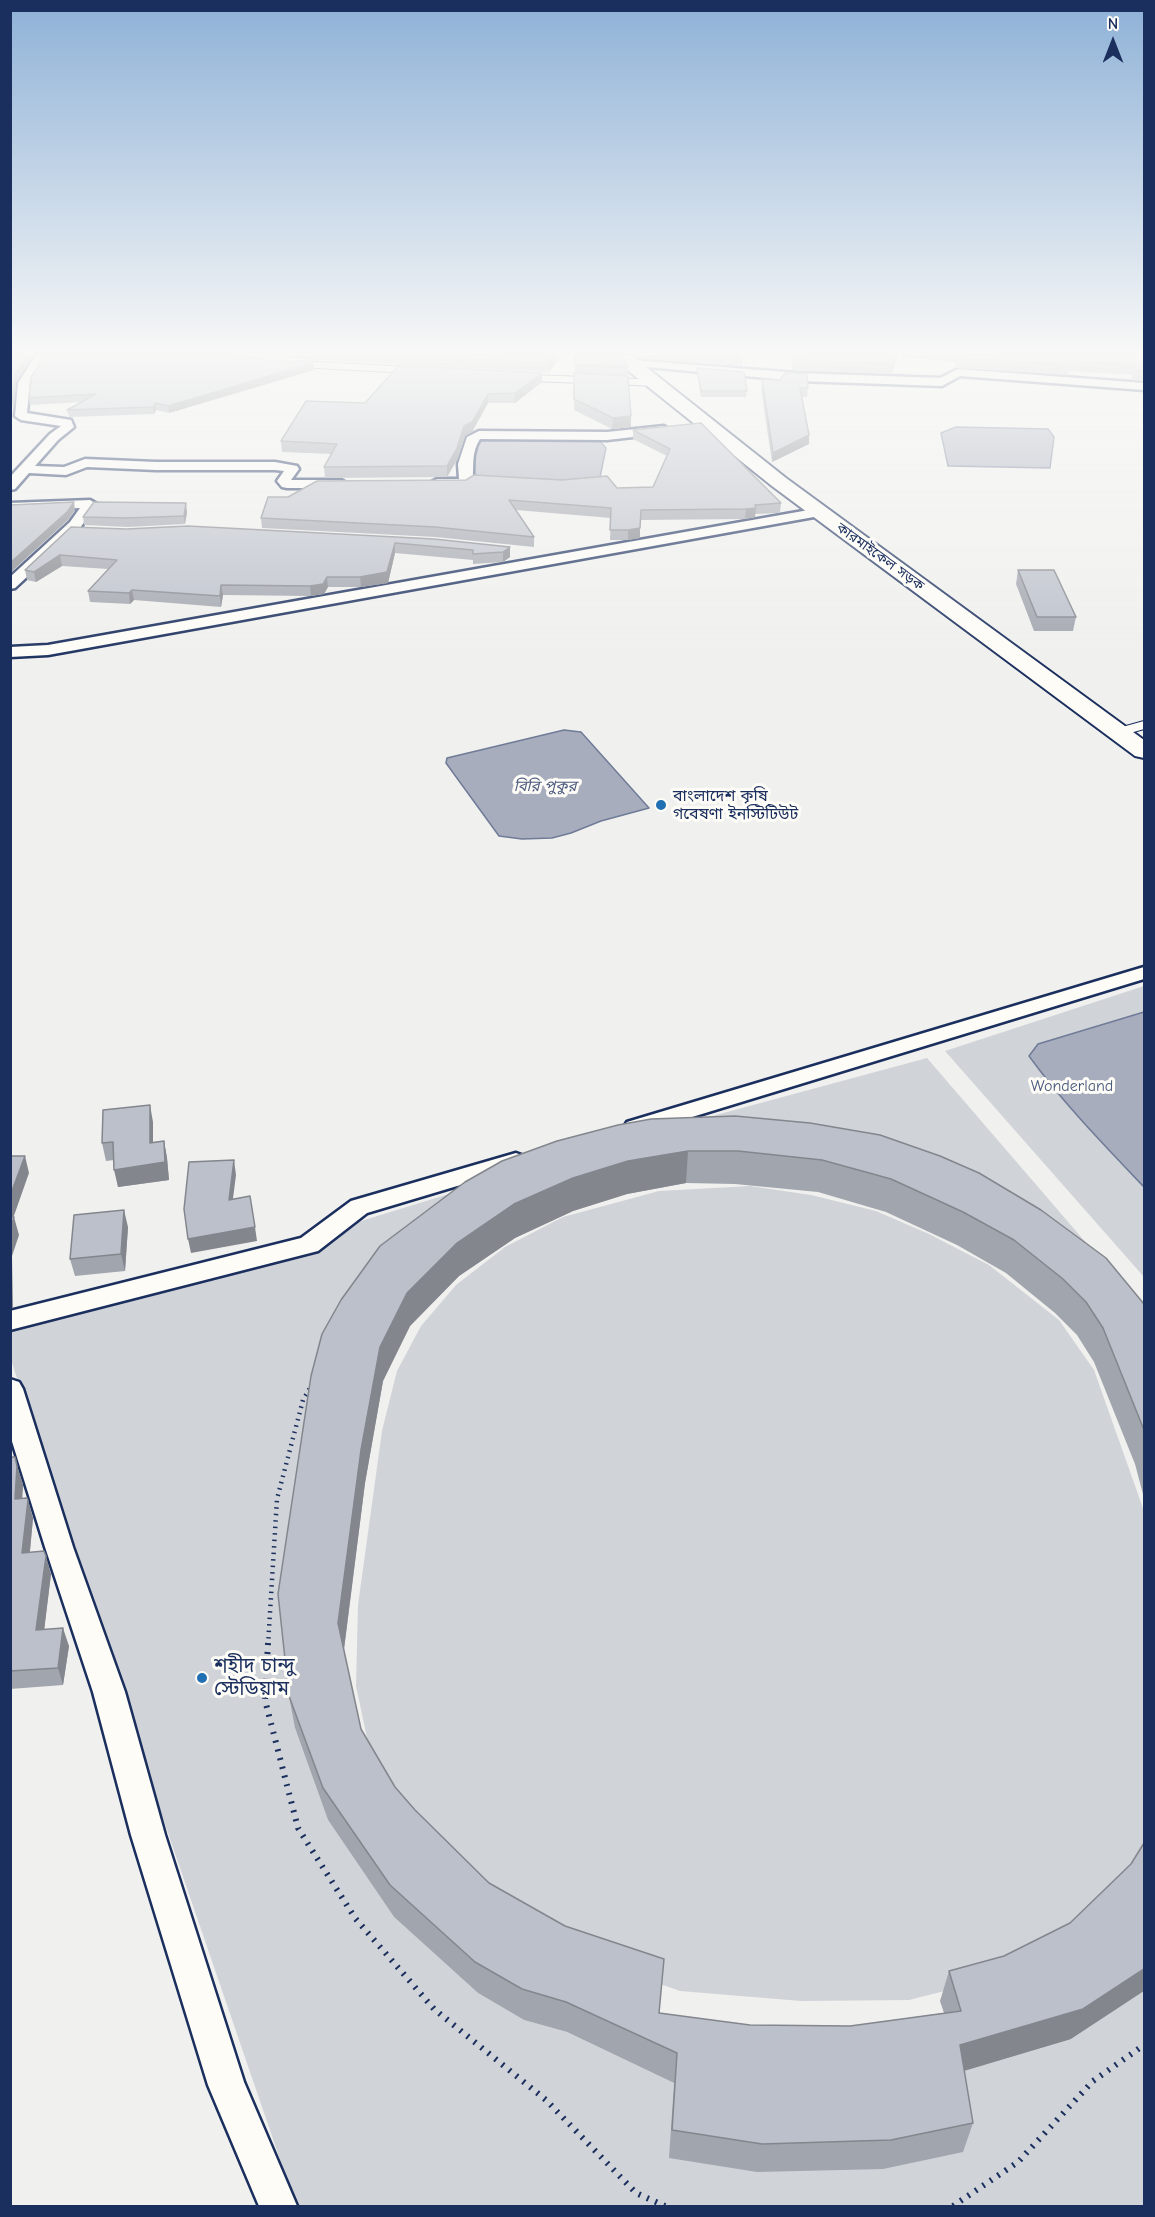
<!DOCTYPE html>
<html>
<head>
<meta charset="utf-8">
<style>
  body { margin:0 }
  #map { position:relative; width:1155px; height:2217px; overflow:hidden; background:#f0f0ee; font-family:"Comic Neue",sans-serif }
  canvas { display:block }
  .frame { position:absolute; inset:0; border:12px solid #1b2f5e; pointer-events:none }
  .north { position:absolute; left:1083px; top:12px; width:60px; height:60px; -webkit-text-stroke:4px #fdfcf7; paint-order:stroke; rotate:0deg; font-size:16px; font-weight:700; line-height:24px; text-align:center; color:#1b2f5e }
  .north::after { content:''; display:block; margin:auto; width:21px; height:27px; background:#1b2f5e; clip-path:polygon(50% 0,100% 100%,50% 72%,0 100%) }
</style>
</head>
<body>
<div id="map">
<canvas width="1155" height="2217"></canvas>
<div class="frame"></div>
<div class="north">N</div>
</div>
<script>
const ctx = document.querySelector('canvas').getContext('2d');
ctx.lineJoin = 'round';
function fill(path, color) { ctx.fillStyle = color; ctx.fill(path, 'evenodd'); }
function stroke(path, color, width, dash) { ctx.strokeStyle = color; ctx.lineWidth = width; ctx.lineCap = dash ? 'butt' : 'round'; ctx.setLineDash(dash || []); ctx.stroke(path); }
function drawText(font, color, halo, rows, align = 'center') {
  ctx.font = font + ' "Comic Neue","Noto Sans Bengali",sans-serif'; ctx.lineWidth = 6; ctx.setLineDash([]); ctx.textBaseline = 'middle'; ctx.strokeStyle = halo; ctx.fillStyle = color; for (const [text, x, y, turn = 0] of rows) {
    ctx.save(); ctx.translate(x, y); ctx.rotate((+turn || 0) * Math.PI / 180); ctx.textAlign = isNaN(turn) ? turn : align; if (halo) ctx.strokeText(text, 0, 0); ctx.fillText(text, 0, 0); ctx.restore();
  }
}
const green = new Path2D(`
  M1144 986V1277L945 1051Z
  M927 1058 1144 1310 733 1149 383 1279 295 1728 328 1820 394 1917 478 1993 524 2020 567 2032 674 2083 670 2158 1071 2039 1144 1991V2206H296L63 1527 11 1359 10 1329 317 1253 361 1221 631 1138Z
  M750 1186 811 1195 876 1211 929 1234 989 1265 1059 1320 1094 1370 1144 1511V1847L1085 1925 980 1982 909 2000 801 2001 680 1991 606 1965 450 1867 370 1752 356 1686 358 1605 382 1431 397 1371 421 1326 456 1285 505 1247 563 1217 659 1191Z`);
const water = new Path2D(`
  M956 427 1048 429 1054 437 1050 468 948 466 941 433Z
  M485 437 598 439 606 448 599 482 478 476 472 472 476 441Z
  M564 730 581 732 649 808 601 821 571 833 552 838 522 839 499 836 446 763 447 758Z
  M1144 1012V1187C1104 1145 1063 1103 1029 1056L1038 1044Z`);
const pathFar1 = new Path2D(`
  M268 1645 277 1499 303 1400 310 1388`);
const path = new Path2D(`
  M268 1643 265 1700 298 1828 355 1918 434 2009 546 2100 636 2193 665 2206
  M953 2206 1018 2162 1093 2081 1144 2045`);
const laneFar1 = new Path2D(`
  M299 364 410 370
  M530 378 586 380
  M617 381 652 383`);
const lane = new Path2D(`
  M1119 732 1144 725`);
const street = new Path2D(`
  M36 355H48L30 383 27 413 71 420 74 427 58 440 35 466 64 467 85 459 156 462H275L297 466 299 469 291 480H341L348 484 341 488H287L282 487 277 481 284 471 275 470H156L87 467 66 475 29 473 15 489 10 490V477L50 434 61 426 21 420 15 416 18 383Z
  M630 360 799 373 940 378 958 369 1144 383V390L960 376 942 386 799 381 626 365V361Z
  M664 426 670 430 668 433 607 440 480 439C469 456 476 473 471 486L437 487 430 483 437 479H459L458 464 467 437 479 431 607 432Z
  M90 500 97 504 80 528 15 588 10 589V577L70 522 80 508 10 511V503Z
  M820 508 825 509 827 512 825 515 48 655 10 657V647L48 645Z
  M1144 967V979L643 1132 635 1134 627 1132 624 1127 627 1122Z
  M516 1153 524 1156 528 1161 524 1166 367 1213 318 1251 10 1330V1311L301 1238 351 1201Z
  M10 1379 19 1382 23 1389 73 1547 125 1692 165 1835 244 2082 297 2206H259L208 2085 131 1835 93 1692 45 1547 10 1435Z`);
const secondary = new Path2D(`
  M614 355H631L786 478 1144 740V758L1135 756 772 486 631 373Z`);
const wall = new Path2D(`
  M10 355H29L30 360 16 382 14 406H10Z
  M286 355H561L549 372 286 358Z
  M575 355 628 367 631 427 612 429 574 410Z
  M634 355H742V366L639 358Z
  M796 355H1144V381L1132 380V375L1069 371 1068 375 955 368 956 362 898 356 891 374 792 370V360Z
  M268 360 313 363 314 370 169 413 156 410 154 414 69 417 67 410 82 402 30 405 29 398Z
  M697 368 747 391 746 397H701L697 374Z
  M542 373V382L515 403H488L472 432 465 436 458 458 447 477 325 478 324 467 331 454 282 452 281 441 365 403Z
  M762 379 808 388 807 397H802L809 444 772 462 761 389Z
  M633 430 781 503 780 513 755 514V517L745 519 640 520V538L628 540H610L611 518 516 510 534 537V547L435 537 262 528 261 518 288 497 617 488 653 487 667 456 633 439Z
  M187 512 185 524 128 527 84 525 83 517Z
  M71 527 510 547V557L503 562 473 564V560L395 553 388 583 361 587H328L324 594 311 596 223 595 221 607 134 600 130 604 90 602 88 591 108 569 62 566 36 582 27 580 25 570Z
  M1018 570 1076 617 1073 631H1034L1016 584Z
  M153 1122V1142L164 1141 167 1158 169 1180 118 1187 114 1160 106 1161 102 1143Z
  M810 1123 1144 1304V1498L1135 1464 1094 1362 1077 1335 1055 1313 1006 1273 957 1245 886 1212 818 1192 735 1184 686 1183 627 1194 573 1211 515 1238 459 1276 410 1326 383 1381 365 1483 344 1650 361 1729 395 1787 415 1810 489 1883 660 2013 750 2025 850 2026 944 2013 940 2001 949 1971 1071 2039 964 2071 973 2123 963 2152 883 2169 757 2172 669 2158 674 2083 567 2032 524 2020 478 1993 394 1917 328 1820 295 1728 289 1696 278 1594 465 1182Z
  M128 1227 125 1271 75 1276 70 1259Z
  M10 1444 11 1457 23 1484 22 1499 33 1518 30 1552 51 1574 44 1630 69 1646 63 1685 10 1689Z`);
const shadedWall = new Path2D(`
  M28 355H29L30 360 16 382 14 406 12 399 15 374Z
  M555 355H561L549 372V363Z
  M896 355H898L891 374 892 364Z
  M313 363 314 370 169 413 168 406Z
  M542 373V382L515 403V393Z
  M488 394V403L472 432 465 436 458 458 447 477V466L464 426Z
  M155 403 156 410 154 414 153 407Z
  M631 416V427L612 429 613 418Z
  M809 435V444L772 462 773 453Z
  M74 502 75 510 68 520 10 573V563Z
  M186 503 187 512 185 524 184 516Z
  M756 508 755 517 745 519 746 509Z
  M640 528V538L628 540V530Z
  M395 543V553L388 583 361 587 360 577Z
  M510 547V557L503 562V552Z
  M60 555 62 566 36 582 34 572Z
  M327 577 328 587 324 594 311 596 310 586Z
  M221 585 223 595 221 607 220 596Z
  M132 590 134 600 130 604 129 593Z
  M150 1105 153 1122V1160L150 1143Z
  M164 1141 167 1158 169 1180 118 1187 114 1170Z
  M688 1151 686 1183 627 1194 573 1211 515 1238 459 1276 410 1326 383 1381 365 1483 343 1656 338 1623 361 1450 380 1347 407 1293 457 1243 514 1204 573 1178 628 1161Z
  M25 1156 29 1173 10 1227V1196Z
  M234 1160 236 1175 231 1214 229 1200Z
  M124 1210 128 1227 125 1271 121 1254Z
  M14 1217 19 1235 12 1256 13 1308 10 1309V1229Z
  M255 1227 257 1241 191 1253 188 1239Z
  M17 1466 23 1484 21 1517 15 1499Z
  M28 1500 33 1518 28 1570 22 1553Z
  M46 1556 51 1574 42 1648 36 1630Z
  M63 1628 69 1646 63 1685 58 1668Z
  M1144 1969V1991L1071 2039 950 2075 960 2045Z`);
const building = new Path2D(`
  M10 355H28L15 374 12 399H10Z
  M46 355H234L268 360 313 363 168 406 155 403 153 407 67 410 96 394 29 398 31 377Z
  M394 355H555L549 363Z
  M575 355H619L627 363 628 367 574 365Z
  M707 355H742L743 357Z
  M796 355H896L892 364 792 360Z
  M958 355H1144V371L1134 370V365L1071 361 1070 365 956 358Z
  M399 365 542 373 515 393 488 394 472 422 464 426 457 448 447 466 324 467 337 444 281 441 306 401 365 403Z
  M697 368 744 372 747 391H701Z
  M574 373 628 376 631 416 613 418 574 399Z
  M785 373 807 374 808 388H800L809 435 773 453 762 379 780 380Z
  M701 423 781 503 755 505 756 508 746 509 641 510 640 528 628 530H610L611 508 509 500 534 537 435 527 261 518 268 497H288L317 481 466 480 474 475 562 480 607 476 617 488 653 487 670 449 633 430Z
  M74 502 67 512 10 563V505Z
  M94 502 186 503 184 516 127 518 83 517Z
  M188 526 434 539 510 547 503 552 473 554V550L395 543 387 572 360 577H327L323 584 310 586 221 585 220 596 132 590 129 593 88 591 117 560 60 555 34 572 25 570 71 527 126 529Z
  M1018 570H1054L1076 617H1037Z
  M150 1105V1143L164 1141 165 1162 114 1170 113 1142 102 1143 103 1110Z
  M735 1116 810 1123 880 1135 940 1156 979 1173 1041 1210 1106 1258 1144 1304V1430L1103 1328 1086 1302 1063 1279 1014 1240 963 1212 891 1179 822 1160 738 1151H688L628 1161 573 1178 514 1204 457 1243 407 1293 380 1347 361 1450 338 1623 361 1729 395 1787 415 1810 489 1883 565 1926 664 1959 659 2013 750 2025 850 2026 961 2011 949 1971 1004 1956 1070 1923 1131 1864 1144 1843V1969L1083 2009 960 2045 973 2123 891 2140 762 2144 672 2130 677 2053 566 2002 522 1989 475 1962 390 1885 323 1788 289 1696 278 1594 311 1376 322 1334 341 1300 380 1246 465 1182 502 1161 557 1141 618 1125 651 1119Z
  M10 1156H25L10 1196Z
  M234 1160 229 1200 250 1196 255 1227 188 1239 184 1209 189 1162Z
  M124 1210 121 1254 70 1259 74 1215Z
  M10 1217H14L10 1229Z
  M10 1457H15L17 1466 15 1499 27 1498 28 1500 22 1553 44 1551 46 1556 36 1630 63 1628 58 1668 10 1671Z`);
const markers = [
  [661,805,6,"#1f6fb2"],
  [202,1678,6,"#1f6fb2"]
];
const farStreetnames = [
  ["কারমাইকেল সড়ক",880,557,36]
];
const farWaternames = [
  ["বিরি পুকুর",545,787]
];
const poiNames = [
  ["বাংলাদেশ কৃষি",673,796],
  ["গবেষণা ইনস্টিটিউট",673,814]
];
const parkNames = [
  ["Wonderland",1072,1086]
];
const nearPoinames = [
  ["শহীদ চান্দু",214,1666],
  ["স্টেডিয়াম",214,1689]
];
fill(green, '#d0d3d8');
fill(water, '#a7adbd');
stroke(water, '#6f7b97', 1.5);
stroke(laneFar1, '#1b2f5e', 8);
stroke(lane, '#1b2f5e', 10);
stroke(street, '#1b2f5e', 5);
stroke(secondary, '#1b2f5e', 4);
stroke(pathFar1, '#1b2f5e', 4.5, [1.5, 5]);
stroke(path, '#1b2f5e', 6, [2, 7]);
stroke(laneFar1, '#fdfcf7', 6);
stroke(lane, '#fdfcf7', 8);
fill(street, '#fdfcf7');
fill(secondary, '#fdfcf7');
fill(wall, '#a1a5ae');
fill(shadedWall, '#83868d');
fill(building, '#bbc0ca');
stroke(building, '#83868d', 1.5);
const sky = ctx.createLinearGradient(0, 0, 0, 665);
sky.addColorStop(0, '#8eb1d7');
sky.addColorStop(0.53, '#f8f8f7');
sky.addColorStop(1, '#f8f8f700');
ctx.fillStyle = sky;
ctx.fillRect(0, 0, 1155, 665);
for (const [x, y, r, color] of markers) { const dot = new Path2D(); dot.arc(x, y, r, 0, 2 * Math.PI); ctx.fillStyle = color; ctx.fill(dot); stroke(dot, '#fdfcf7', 2); }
drawText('14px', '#1b2f5e', '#fdfcf7', farStreetnames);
drawText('italic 15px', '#4c5b7f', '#fdfcf7', farWaternames);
drawText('16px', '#1b2f5e', '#fdfcf7', poiNames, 'left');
drawText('16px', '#48587c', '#fdfcf7', parkNames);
drawText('20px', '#1b2f5e', '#fdfcf7', nearPoinames, 'left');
</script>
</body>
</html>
